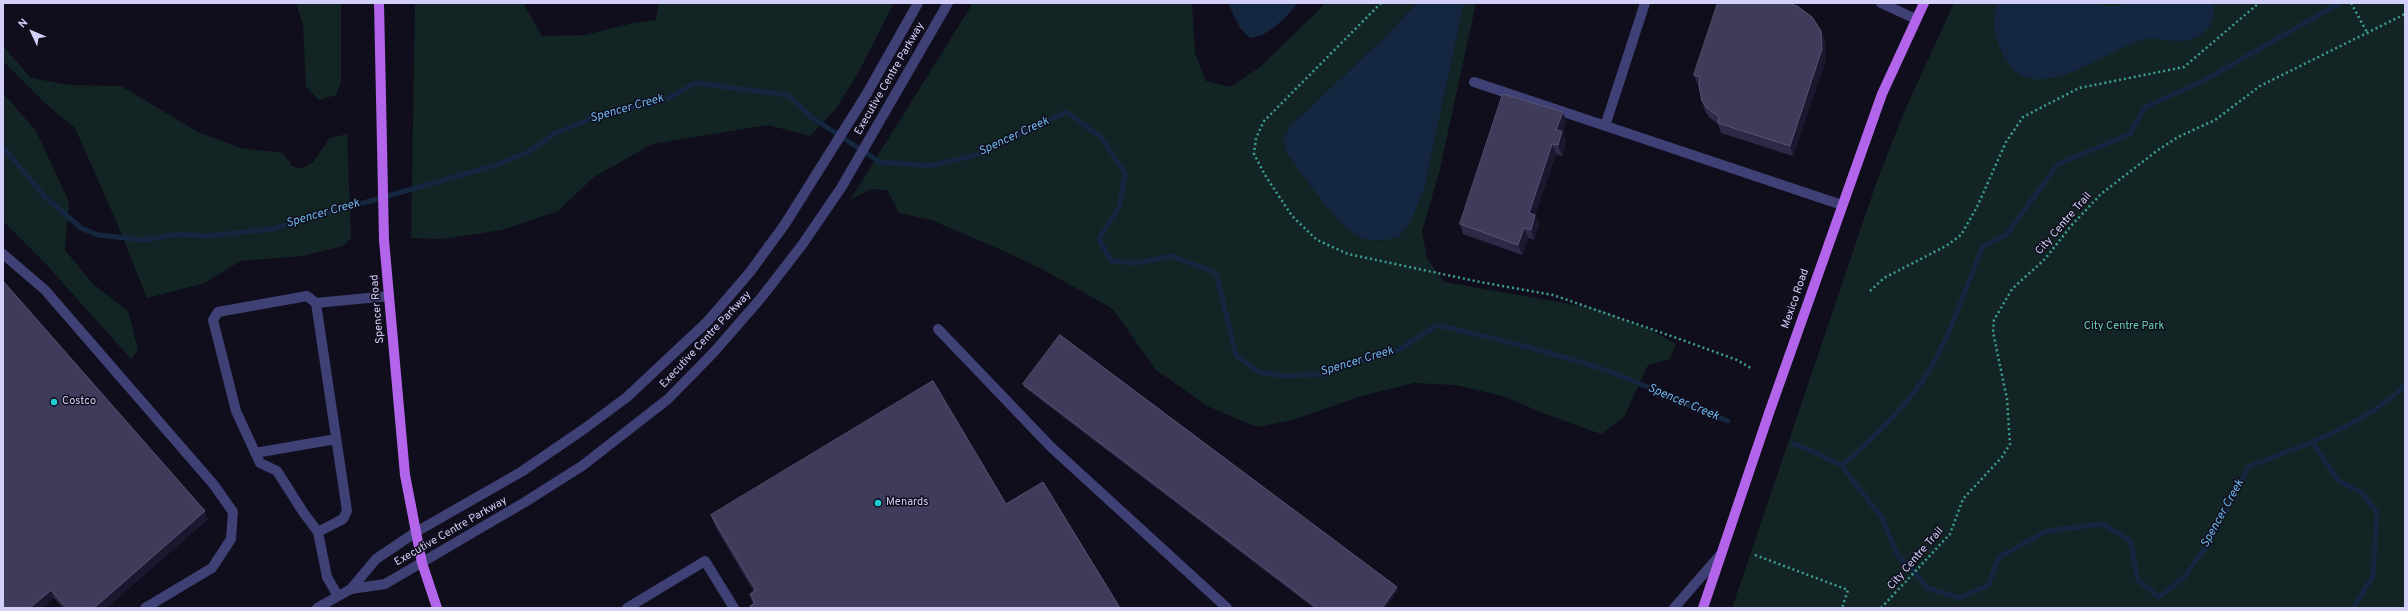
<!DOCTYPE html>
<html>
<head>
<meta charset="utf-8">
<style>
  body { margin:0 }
  #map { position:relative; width:2408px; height:611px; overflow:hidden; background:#100e1c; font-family:Overpass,sans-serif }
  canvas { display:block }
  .frame { position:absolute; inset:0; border:4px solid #d2d0f9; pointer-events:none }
  .north { position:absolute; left:12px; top:12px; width:40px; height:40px; -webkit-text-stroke:3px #100e1c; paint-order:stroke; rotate:314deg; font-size:11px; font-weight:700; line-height:16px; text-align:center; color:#d2d0f9 }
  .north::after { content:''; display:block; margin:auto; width:14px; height:18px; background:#d2d0f9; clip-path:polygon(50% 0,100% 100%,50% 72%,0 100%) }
</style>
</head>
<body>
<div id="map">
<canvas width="2408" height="611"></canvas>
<div class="frame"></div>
<div class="north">N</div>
</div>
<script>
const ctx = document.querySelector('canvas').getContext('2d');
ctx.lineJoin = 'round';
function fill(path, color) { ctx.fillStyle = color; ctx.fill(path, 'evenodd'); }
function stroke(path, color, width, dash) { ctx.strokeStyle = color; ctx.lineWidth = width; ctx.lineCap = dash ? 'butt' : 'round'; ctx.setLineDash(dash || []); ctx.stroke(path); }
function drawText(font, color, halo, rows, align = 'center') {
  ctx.font = font + ' Overpass,sans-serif'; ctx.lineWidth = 3; ctx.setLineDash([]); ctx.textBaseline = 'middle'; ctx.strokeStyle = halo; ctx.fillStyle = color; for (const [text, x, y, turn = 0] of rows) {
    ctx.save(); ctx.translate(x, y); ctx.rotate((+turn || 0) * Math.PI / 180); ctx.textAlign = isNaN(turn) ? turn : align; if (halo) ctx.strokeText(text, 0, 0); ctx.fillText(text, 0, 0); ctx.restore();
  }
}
const green = new Path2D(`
  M296 3H341V82L336 95 319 100 306 86 303 25Z
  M415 3H523L542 36 585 35 633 23 656 20 659 3H894L857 75 835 110 810 136 768 125 652 144 594 177 558 211 502 230 442 239 411 238Z
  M973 3H1192L1195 53 1206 81 1230 87 1260 67 1326 3H1417L1385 37 1290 126 1283 141 1286 152 1342 223 1358 236 1380 241 1424 189 1464 3H1476L1439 173 1422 231 1427 258 1444 282 1598 309 1651 330 1676 344 1670 359 1648 365 1624 417 1601 434 1548 415 1503 396 1455 385 1414 383 1361 396 1293 420 1257 427 1207 406 1155 369 1113 309 1042 269 997 248 931 220 899 213 887 190 871 189 850 200Z
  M1954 3H2405V608H1732L1877 181 1904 112Z
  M3 46 31 78 70 85 121 86 198 132 240 148 283 153 292 166 301 169 313 162 330 138 347 134 351 238 343 246 302 256 240 261 205 283 147 298 117 223 75 128 47 105 3 61Z
  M3 93 36 131 69 202 65 250 92 283 128 311 138 350 131 359 44 262 3 221Z`);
const water = new Path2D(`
  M1228 3H1298C1285 18 1271 35 1250 38L1240 28Z
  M1417 3H1464L1424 189 1411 221 1398 238C1385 240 1371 242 1358 236 1336 225 1302 173 1286 152L1283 141 1290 126 1385 37Z
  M1998 3H2094C2106 8 2116 7 2128 3H2213C2217 17 2211 29 2199 36 2178 48 2163 35 2142 40 2103 50 2027 117 2001 50 1995 34 1991 19 1998 3Z`);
const stream = new Path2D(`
  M3 147 44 196 81 228 98 235 144 240 178 234 207 236 272 229 493 166 527 153 554 134 596 116 663 101 696 83 788 95 811 117 880 162 929 166 976 155 1066 112 1101 137 1125 173 1119 207 1099 239 1111 261 1136 263 1172 256 1216 273 1236 355 1258 372 1285 376 1326 374 1353 363 1397 351 1437 325C1492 338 1548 351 1602 369 1645 383 1685 406 1728 421
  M2312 442 2339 481 2362 493 2377 512 2373 576 2353 608
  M1793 444 1813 451 1842 466 1882 518 1897 554 1928 588 1959 598 1988 586 1999 557 2047 531 2102 524 2131 541 2138 580 2159 597 2183 578 2208 545 2249 466C2306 445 2360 427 2405 386
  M1842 466C1871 439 1900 413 1923 380 1950 340 1964 290 1983 246L2006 235 2058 164 2130 134 2145 107 2203 81 2340 3`);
const path = new Path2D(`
  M1381 3 1264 121 1256 138 1254 154 1265 175 1292 216 1317 240 1348 254 1480 282 1553 295 1674 337 1737 360 1751 368
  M2351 3 2368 34
  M1870 291 1884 278 1946 246 1961 235 1977 207 2006 142 2023 117 2079 88 2184 67 2259 3
  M1755 555 1848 590 1842 608
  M1881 608 1950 534 1963 499 2002 457 2010 444 2007 399 1993 332 1994 320 2012 289 2045 259 2071 226 2101 194 2158 150 2178 137 2215 120 2260 86 2405 14`);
const minor = new Path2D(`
  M1881 3 1916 19
  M1474 82 1842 205
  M1605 126 1645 3
  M3 254 45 290 214 485 233 512 231 539 212 568 145 608
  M316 303 389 296
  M938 329 1051 447 1227 608
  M255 453 336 439
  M318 532 303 512 277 471 260 463 236 411 213 320 218 312 307 296 316 303 347 511 343 519 318 532 327 577 338 596
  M351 589 385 584 525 502 582 466 668 399 714 352 761 298 802 245 841 188 948 3
  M317 608 351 589 376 559 416 532 521 472 584 429 627 397 707 322 750 272 785 224 866 95 918 3
  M627 608 705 561 734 608
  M1674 608 1721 554`);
const major = new Path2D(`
  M379 3 384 240 405 475 422 563 437 608
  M1703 608 1769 413 1882 94 1924 3`);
const wall = new Path2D(`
  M1821 31 1825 41 1826 59 1793 156 1721 133 1718 124 1710 118 1705 111 1702 101 1699 85H1698L1694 75Z
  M1563 112 1566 122 1563 132 1566 141 1562 156 1556 154 1535 215 1539 225 1534 240 1528 238 1522 255 1463 234 1460 224Z
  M1023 384 1398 590 1385 608H1314L1024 387Z
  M1006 504 1120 608H750V606L753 604 750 594 754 592 715 526 711 515Z
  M208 519 106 608H63L54 598 3 608Z`);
const shadedWall = new Path2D(`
  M1821 31 1825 41 1826 59 1793 156 1790 146Z
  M1563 112 1566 122 1563 132 1566 141 1562 156 1558 145 1556 130Z
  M1552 144 1556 154 1535 215 1539 225 1534 240 1531 230 1529 213Z
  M1524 228 1528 238 1522 255 1518 245Z
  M205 511 208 519 106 608H94Z
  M1397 587 1398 590 1385 608H1382Z
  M51 590 54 598 42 608H30Z`);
const building = new Path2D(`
  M1718 3H1788L1797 6 1812 17 1821 31 1822 49 1790 146 1718 123 1719 117 1707 108 1702 101 1699 86 1700 77 1694 75Z
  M1503 94 1563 112 1556 130 1562 131 1558 145 1552 144 1529 213 1535 215 1531 230 1524 228 1518 245 1460 224Z
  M3 281 205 511 94 608H67L51 590 30 608H3Z
  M1060 335 1397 587 1382 608H1317L1023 384Z
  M933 381 1006 504 1043 482 1120 608H751L750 606 755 603 750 594 756 590 711 515Z`);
const markers = [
  [54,402,4,"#1dced7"],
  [878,503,4,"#1dced7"]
];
const streetNames = [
  ["Executive Centre Parkway",890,79,-60],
  ["City Centre Trail",2064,224,-49],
  ["Mexico Road",1796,299,-71],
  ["Spencer Road",378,309,-95],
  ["Executive Centre Parkway",706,340,-47],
  ["Executive Centre Parkway",451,532,-30],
  ["City Centre Trail",1916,559,-49]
];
const parkNames = [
  ["City Centre Park",2124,327]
];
const poiNames = [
  ["Costco",62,402],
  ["Menards",886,503]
];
const waterNames = [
  ["Spencer Creek",627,109,-16],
  ["Spencer Creek",1014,137,-25],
  ["Spencer Creek",323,214,-16],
  ["Spencer Creek",1357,362,-17],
  ["Spencer Creek",1683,403,23],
  ["Spencer Creek",2223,514,-61]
];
fill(green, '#122524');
fill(water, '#152740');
stroke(stream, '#152740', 5);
stroke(path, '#3da095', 2.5, [2, 3]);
stroke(minor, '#3f4075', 10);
stroke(major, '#b265ea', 10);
fill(wall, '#2d2a48');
fill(shadedWall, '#1a172f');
fill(building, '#3f3b5b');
stroke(building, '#565374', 1);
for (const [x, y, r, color] of markers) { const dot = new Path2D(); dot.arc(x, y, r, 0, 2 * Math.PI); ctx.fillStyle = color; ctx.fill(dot); stroke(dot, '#100e1c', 1.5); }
drawText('11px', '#d2d0f9', '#100e1c', streetNames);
drawText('11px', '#66ceaf', '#100e1c', parkNames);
drawText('11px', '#d2d0f9', '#100e1c', poiNames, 'left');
drawText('italic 12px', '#6cb6eb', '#100e1c', waterNames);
</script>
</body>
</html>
